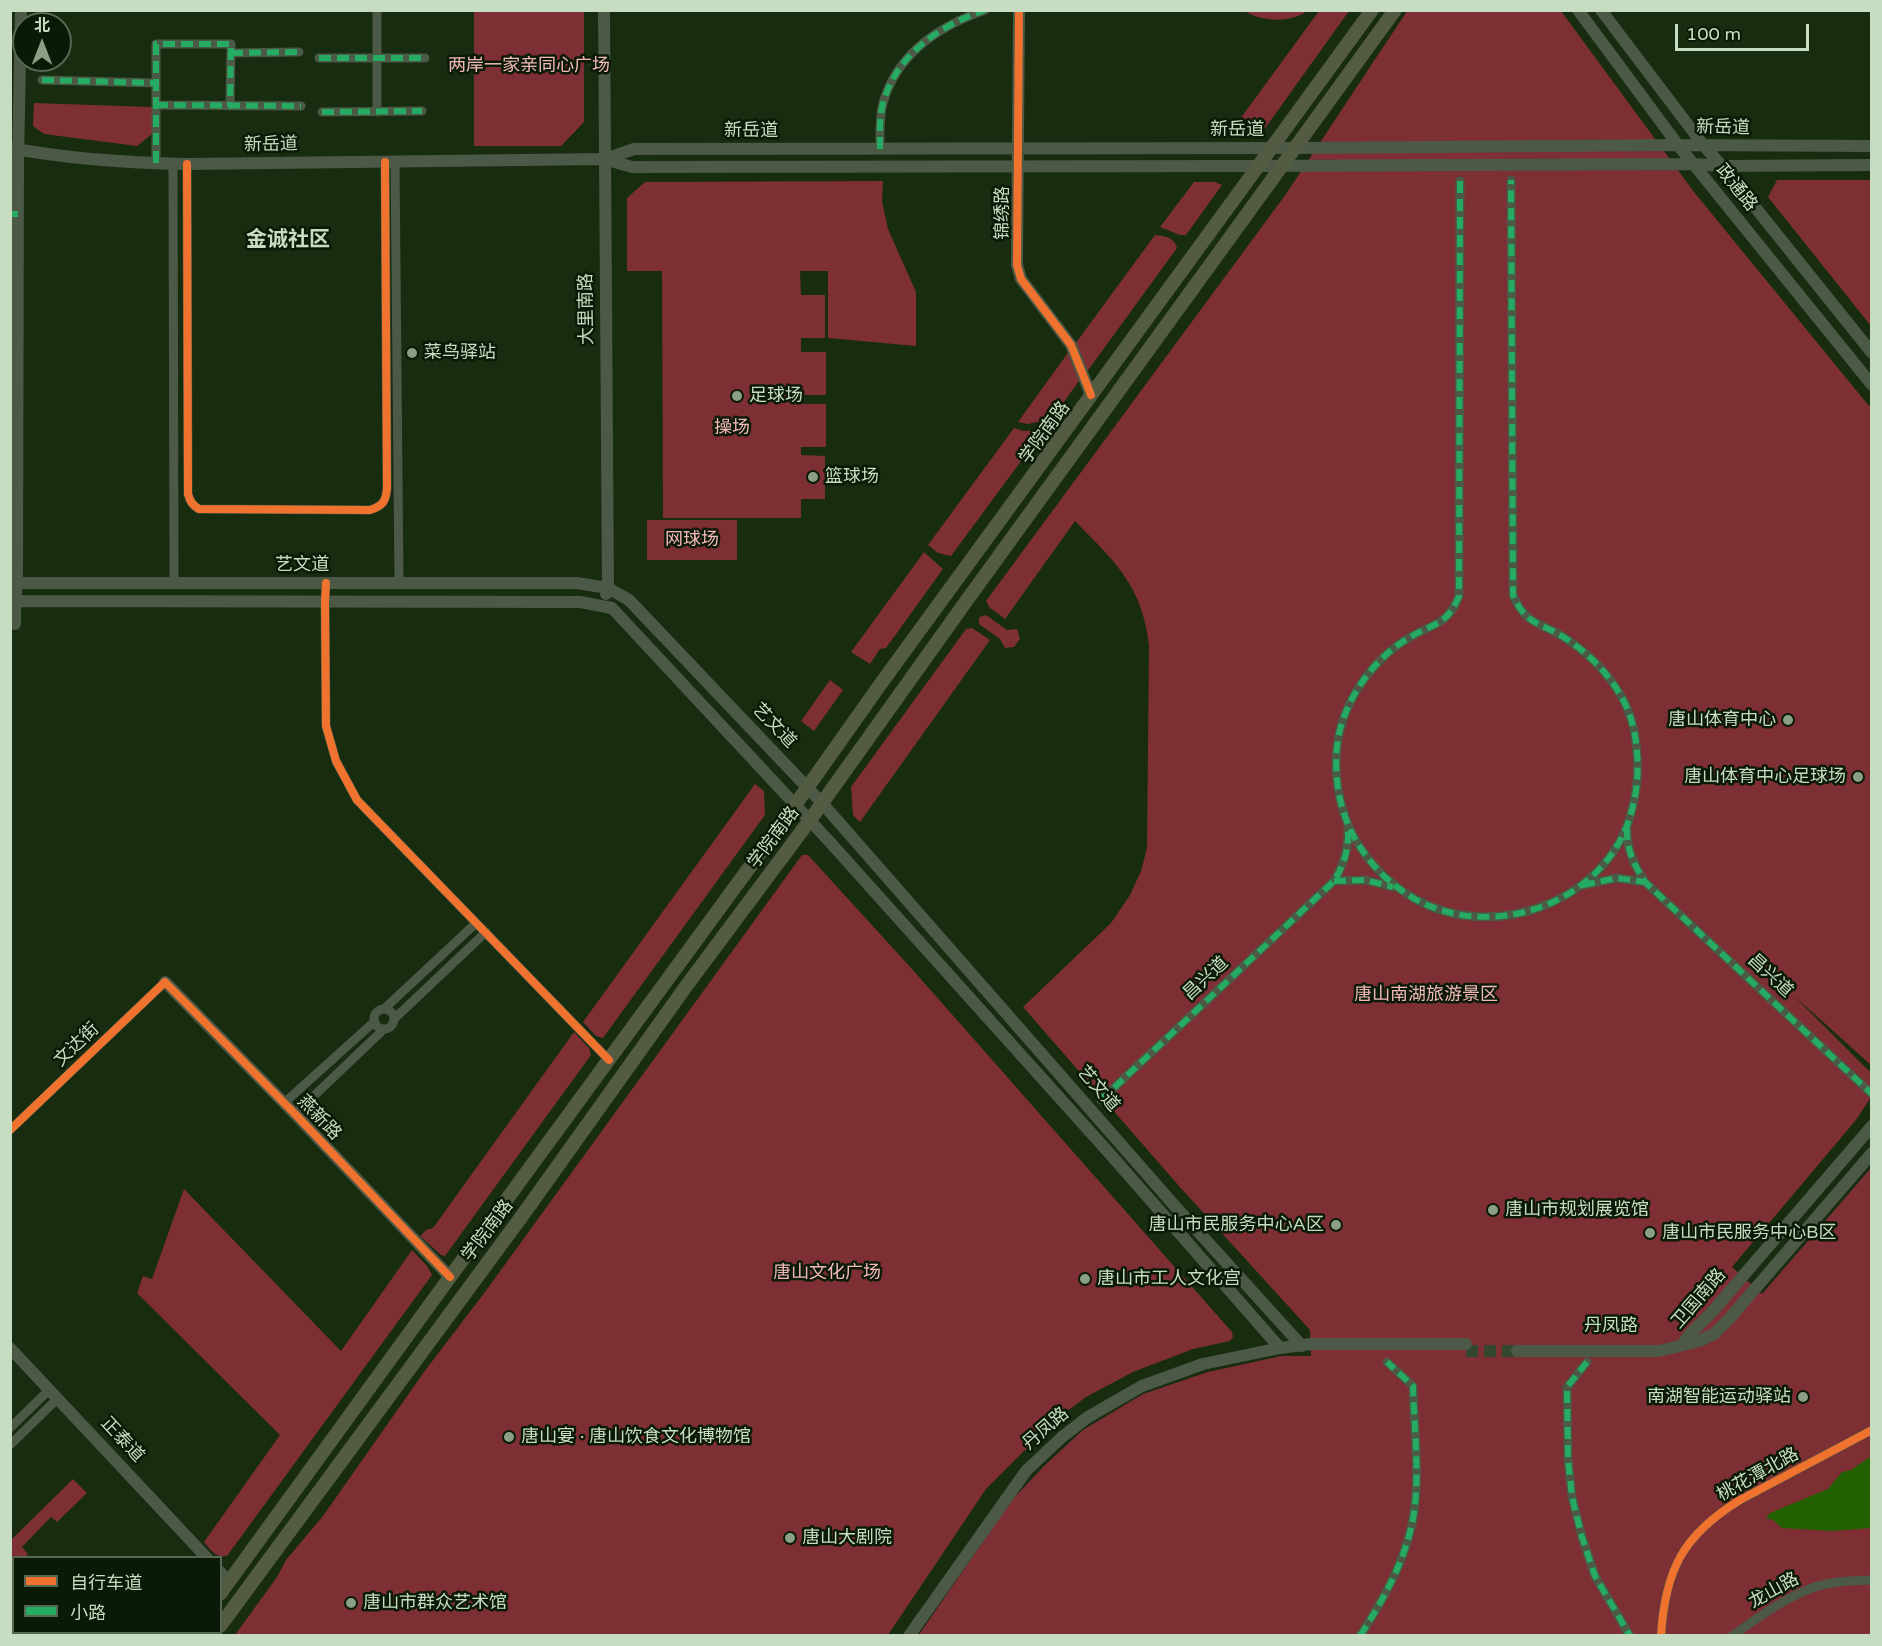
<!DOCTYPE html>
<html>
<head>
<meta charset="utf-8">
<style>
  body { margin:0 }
  #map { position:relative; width:1882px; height:1646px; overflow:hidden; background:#182c10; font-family:"Varela Round","Noto Sans SC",sans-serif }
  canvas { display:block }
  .frame { position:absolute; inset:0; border:12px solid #c7ddc1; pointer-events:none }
  .legend { position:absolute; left:12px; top:1556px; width:210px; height:78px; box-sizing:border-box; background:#0b1a06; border:2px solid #566851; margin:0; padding:8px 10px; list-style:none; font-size:18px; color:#c7ddc1 }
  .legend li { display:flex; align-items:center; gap:12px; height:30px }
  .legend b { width:30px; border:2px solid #566851 }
  .north { position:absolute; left:12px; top:12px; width:60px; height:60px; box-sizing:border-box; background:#0b1a06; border:2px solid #566851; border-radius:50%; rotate:0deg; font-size:16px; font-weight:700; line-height:24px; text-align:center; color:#c7ddc1 }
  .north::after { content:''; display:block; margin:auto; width:21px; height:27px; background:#8a9f83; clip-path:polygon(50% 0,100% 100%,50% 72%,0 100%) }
  .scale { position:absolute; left:1675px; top:24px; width:134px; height:27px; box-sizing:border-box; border:3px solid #c7ddc1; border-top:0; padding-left:8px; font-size:18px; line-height:21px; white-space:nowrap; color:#c7ddc1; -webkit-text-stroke:4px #0b1a06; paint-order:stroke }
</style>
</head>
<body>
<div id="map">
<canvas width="1882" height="1646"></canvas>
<div class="frame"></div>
<ul class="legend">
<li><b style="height:8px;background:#ef722f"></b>自行车道</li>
<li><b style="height:8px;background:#26ab63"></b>小路</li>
</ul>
<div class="north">北</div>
<div class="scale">100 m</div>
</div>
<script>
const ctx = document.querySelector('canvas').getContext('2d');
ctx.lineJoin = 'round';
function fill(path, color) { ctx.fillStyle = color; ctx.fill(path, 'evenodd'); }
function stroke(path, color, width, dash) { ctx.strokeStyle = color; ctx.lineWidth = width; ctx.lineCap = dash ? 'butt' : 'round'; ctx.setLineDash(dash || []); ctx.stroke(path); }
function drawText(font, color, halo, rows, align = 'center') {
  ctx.font = font + ' "Varela Round","Noto Sans SC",sans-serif'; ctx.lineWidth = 5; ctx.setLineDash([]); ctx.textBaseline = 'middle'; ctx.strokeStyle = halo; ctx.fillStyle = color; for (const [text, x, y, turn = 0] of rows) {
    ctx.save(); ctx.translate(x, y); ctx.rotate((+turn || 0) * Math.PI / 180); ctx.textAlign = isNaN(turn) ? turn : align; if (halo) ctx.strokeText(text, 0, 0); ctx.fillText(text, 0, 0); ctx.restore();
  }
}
const green = new Path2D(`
  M474 11H584V122L561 146H474Z
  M1245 11H1307C1292 23 1261 22 1245 11Z
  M1319 11H1349L1266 127 1256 134H1229Z
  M1407 11H1561L1694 192 1869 406 1871 404V1065L1793 995 1871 1073V1097L1856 1120 1732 1267 1762 1294 1871 1168V1635L918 1636 1011 1501 1045 1465 1083 1430 1143 1394 1208 1372 1281 1356H1311L1310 1330 1179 1186 1023 1007 1111 923 1130 895 1141 871 1147 848 1149 645C1142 585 1115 562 1075 521L1005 619 989 607 986 601 1286 194Z
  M34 103 152 107V134L137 146 44 134 33 126Z
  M1777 180H1871V326L1768 197Z
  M883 181 882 201 888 229 916 292V346L828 338V271H800L801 295H825V338H801V352H826V395H801V404H826V447H801V455L825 456V499H801V518H663L662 271H627V198L645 182Z
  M1194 182H1215L1222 185 1186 235H1180L1160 227Z
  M1155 235C1165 236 1174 237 1177 248L1086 373 1075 344Z
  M1070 350 1081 378 1052 419 1027 424 1018 422Z
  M1014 428 1023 431 1044 430 951 556 938 553 928 545Z
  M647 520H737V560H647Z
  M924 552 943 569 886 648 880 649 870 664 851 652Z
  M986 615 1007 630 1017 629 1020 639 1014 647 1005 648 1000 639 979 624V617Z
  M972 628 990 640 860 822 853 815 851 787 966 629Z
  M830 680 843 690 814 731 801 721Z
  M755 784 764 791 765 815 603 1038 596 1036 583 1022Z
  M802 855H808L912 969 1232 1332 1233 1337 1230 1341 1193 1349 1133 1372 1086 1397 1054 1421 986 1489 888 1635H235L277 1577 286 1560 323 1516 424 1372 485 1292Z
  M574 1032 589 1048 591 1055 445 1256 441 1255 420 1236 426 1230 433 1228Z
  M184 1189 341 1351 412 1250 427 1266 432 1275 227 1556C215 1558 211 1550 204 1542L280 1435 137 1293 143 1276 152 1279Z
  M73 1479 87 1493 57 1522 51 1517 22 1547 28 1554 25 1557 14 1558V1632L57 1633 54 1635H11V1540Z`);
const water = new Path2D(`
  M1871 1456V1528L1832 1531 1782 1528 1773 1520 1766 1518 1770 1513 1828 1489 1842 1472 1851 1470Z`);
const secondaryTunnel = new Path2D(`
  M1466 1351H1517`);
const street = new Path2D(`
  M377 10V112
  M231 53 299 52
  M319 58H425
  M42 80 156 83
  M156 105 301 106
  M322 112 422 111
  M880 149C880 134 879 118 883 103 897 54 939 26 985 10
  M395 162 399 582
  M156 163V44H231L230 106
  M173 164 174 583
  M187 164 188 494C190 501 192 505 199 509L370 510C383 506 386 501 387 488L385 162
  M1460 181 1459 596C1448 624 1435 623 1412 636 1376 656 1348 694 1339 734 1332 769 1338 807 1354 837 1369 864 1389 884 1415 899 1490 941 1598 906 1628 823 1638 794 1640 766 1635 736 1629 695 1599 660 1565 638 1541 622 1526 626 1513 595L1511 180
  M326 583 325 602 326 726 336 761 357 800 609 1060
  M1627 827C1626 848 1634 865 1645 882L1872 1094
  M1334 881 1365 880 1393 887
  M1583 885 1617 878 1645 882
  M374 1019a10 10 0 1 1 20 0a10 10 0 1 1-20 0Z
  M384 1009 476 923
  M394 1019 486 932
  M1101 1100 1334 881C1344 864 1349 848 1348 828
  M284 1103 374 1022
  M295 1114 384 1029
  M10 1130 165 982
  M1587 1362 1567 1387 1568 1459 1572 1497 1582 1537 1595 1576 1630 1636
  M10 1428 50 1389
  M10 1445 58 1398
  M1360 1636C1383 1600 1403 1565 1412 1524 1421 1481 1414 1430 1413 1386L1387 1362
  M1661 1636C1665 1570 1683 1535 1740 1500L1872 1430
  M1732 1636C1757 1618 1783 1599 1812 1588 1831 1581 1852 1581 1872 1580`);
const secondary = new Path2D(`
  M604 10 608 588 606 594
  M1019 10 1017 265 1021 279 1071 345 1091 395
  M1578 10 1678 145 1872 385
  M1601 10 1704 146 1722 166 1872 353
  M10 148C69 159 128 163 187 164L604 159 632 167 1258 166 1694 164 1722 166 1872 165
  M605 159 634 149 1296 148 1678 145 1872 146
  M10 583H577L608 588 629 600 822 803 1174 1205 1302 1346
  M10 601 580 602 612 608 828 840 1110 1154 1280 1348
  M15 624V601L17 583 18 161 21 10
  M165 982 295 1114 450 1277
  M1683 1344 1690 1334 1712 1312 1872 1126
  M10 1348 207 1558
  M1517 1351H1659L1699 1341 1714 1334 1729 1319 1872 1153
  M220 1572 229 1582
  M909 1636 1026 1471 1062 1437 1088 1417 1142 1386 1203 1364 1280 1348 1311 1344H1466`);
const primary = new Path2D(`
  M220 1594 450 1277 795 805 882 682 1372 10
  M220 1626 522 1216 687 985 810 820 967 600 1395 10
  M191 1636 193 1632`);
const quiet = new Path2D(`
  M231 53 299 52
  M319 58H425
  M42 80 156 83
  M156 105 301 106
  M322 112 422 111
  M880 149C880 134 879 118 883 103 897 54 939 26 985 10
  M156 163V44H231L230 106
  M1460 181 1459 596C1448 624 1435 623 1412 636 1376 656 1348 694 1339 734 1332 769 1338 807 1354 837 1369 864 1389 884 1415 899 1490 941 1598 906 1628 823 1638 794 1640 766 1635 736 1629 695 1599 660 1565 638 1541 622 1526 626 1513 595L1511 180
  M10 214H18
  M1627 828C1626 848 1634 865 1645 882L1872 1094
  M1334 881 1365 880 1393 887
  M1583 885 1617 878 1645 882
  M1101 1100 1334 881C1344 865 1349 849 1348 829
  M1587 1362 1567 1387 1568 1459 1572 1497 1582 1537 1595 1576 1630 1636
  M1360 1636C1383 1600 1403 1565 1412 1524 1421 1481 1414 1430 1413 1386L1387 1362`);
const cycleway = new Path2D(`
  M1019 10 1017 265 1021 279 1071 345 1091 395
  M187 164 188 494C190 501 192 505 199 509L370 510C383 506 386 501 387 488L385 162
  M326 583 325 602 326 726 336 761 357 800 609 1060
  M10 1130 165 982 295 1114 450 1277
  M1661 1636C1665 1570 1683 1535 1740 1500L1872 1430`);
const markers = [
  [412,353,6,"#8a9f83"],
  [737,396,6,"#8a9f83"],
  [813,477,6,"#8a9f83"],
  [1788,720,6,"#8a9f83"],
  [1858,777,6,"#8a9f83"],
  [1493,1210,6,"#8a9f83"],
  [1336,1225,6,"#8a9f83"],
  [1650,1233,6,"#8a9f83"],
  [1085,1279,6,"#8a9f83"],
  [1803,1397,6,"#8a9f83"],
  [509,1437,6,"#8a9f83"],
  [790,1538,6,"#8a9f83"],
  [351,1603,6,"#8a9f83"]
];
const parkNames = [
  ["两岸一家亲同心广场",529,66],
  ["操场",732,428],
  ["网球场",692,540],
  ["唐山南湖旅游景区",1426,995],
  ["唐山文化广场",827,1273]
];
const streetNames = [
  ["新岳道",1723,128,1],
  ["新岳道",1237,130],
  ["新岳道",751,131],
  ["新岳道",271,145,-1],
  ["政通路",1736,188,51],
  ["锦绣路",1003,213,-90],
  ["大里南路",587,309,-91],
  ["学院南路",1045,433,-54],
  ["艺文道",302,565],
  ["艺文道",774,726,46],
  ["学院南路",774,838,-53],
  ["昌兴道",1770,976,43],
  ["昌兴道",1206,979,-43],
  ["文达街",77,1045,-44],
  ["艺文道",1098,1089,49],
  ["燕新路",319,1118,46],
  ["学院南路",488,1231,-53],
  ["卫国南路",1699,1299,-49],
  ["丹凤路",1611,1326],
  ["丹凤路",1046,1429,-41],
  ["正泰道",122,1440,47],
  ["桃花潭北路",1758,1475,-29],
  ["龙山路",1774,1591,-29]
];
const poiNames = [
  ["菜鸟驿站",424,353],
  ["足球场",749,396],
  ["篮球场",825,477],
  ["唐山体育中心",1776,720,"right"],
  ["唐山体育中心足球场",1846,777,"right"],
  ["唐山市规划展览馆",1505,1210],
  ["唐山市民服务中心A区",1324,1225,"right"],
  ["唐山市民服务中心B区",1662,1233],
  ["唐山市工人文化宫",1097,1279],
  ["南湖智能运动驿站",1791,1397,"right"],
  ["唐山宴 · 唐山饮食文化博物馆",521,1437],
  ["唐山大剧院",802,1538],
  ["唐山市群众艺术馆",363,1603]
];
const quarterNames = [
  ["金诚社区",288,240]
];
fill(green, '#7d2f33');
fill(water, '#226001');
stroke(secondaryTunnel, '#32472b', 12, [12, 6]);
stroke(street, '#4b5946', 9);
stroke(secondary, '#4b5946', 12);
stroke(primary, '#535b43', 14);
stroke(quiet, '#26ab63', 6, [12, 6]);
stroke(cycleway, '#ef722f', 8);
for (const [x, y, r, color] of markers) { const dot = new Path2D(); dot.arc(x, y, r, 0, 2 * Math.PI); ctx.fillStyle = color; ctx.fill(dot); stroke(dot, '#0b1a06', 2); }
drawText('18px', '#f3b9b9', '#0b1a06', parkNames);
drawText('18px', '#c7ddc1', '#0b1a06', streetNames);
drawText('18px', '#c7ddc1', '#0b1a06', poiNames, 'left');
drawText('bold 21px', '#c7ddc1', '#0b1a06', quarterNames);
</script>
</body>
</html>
